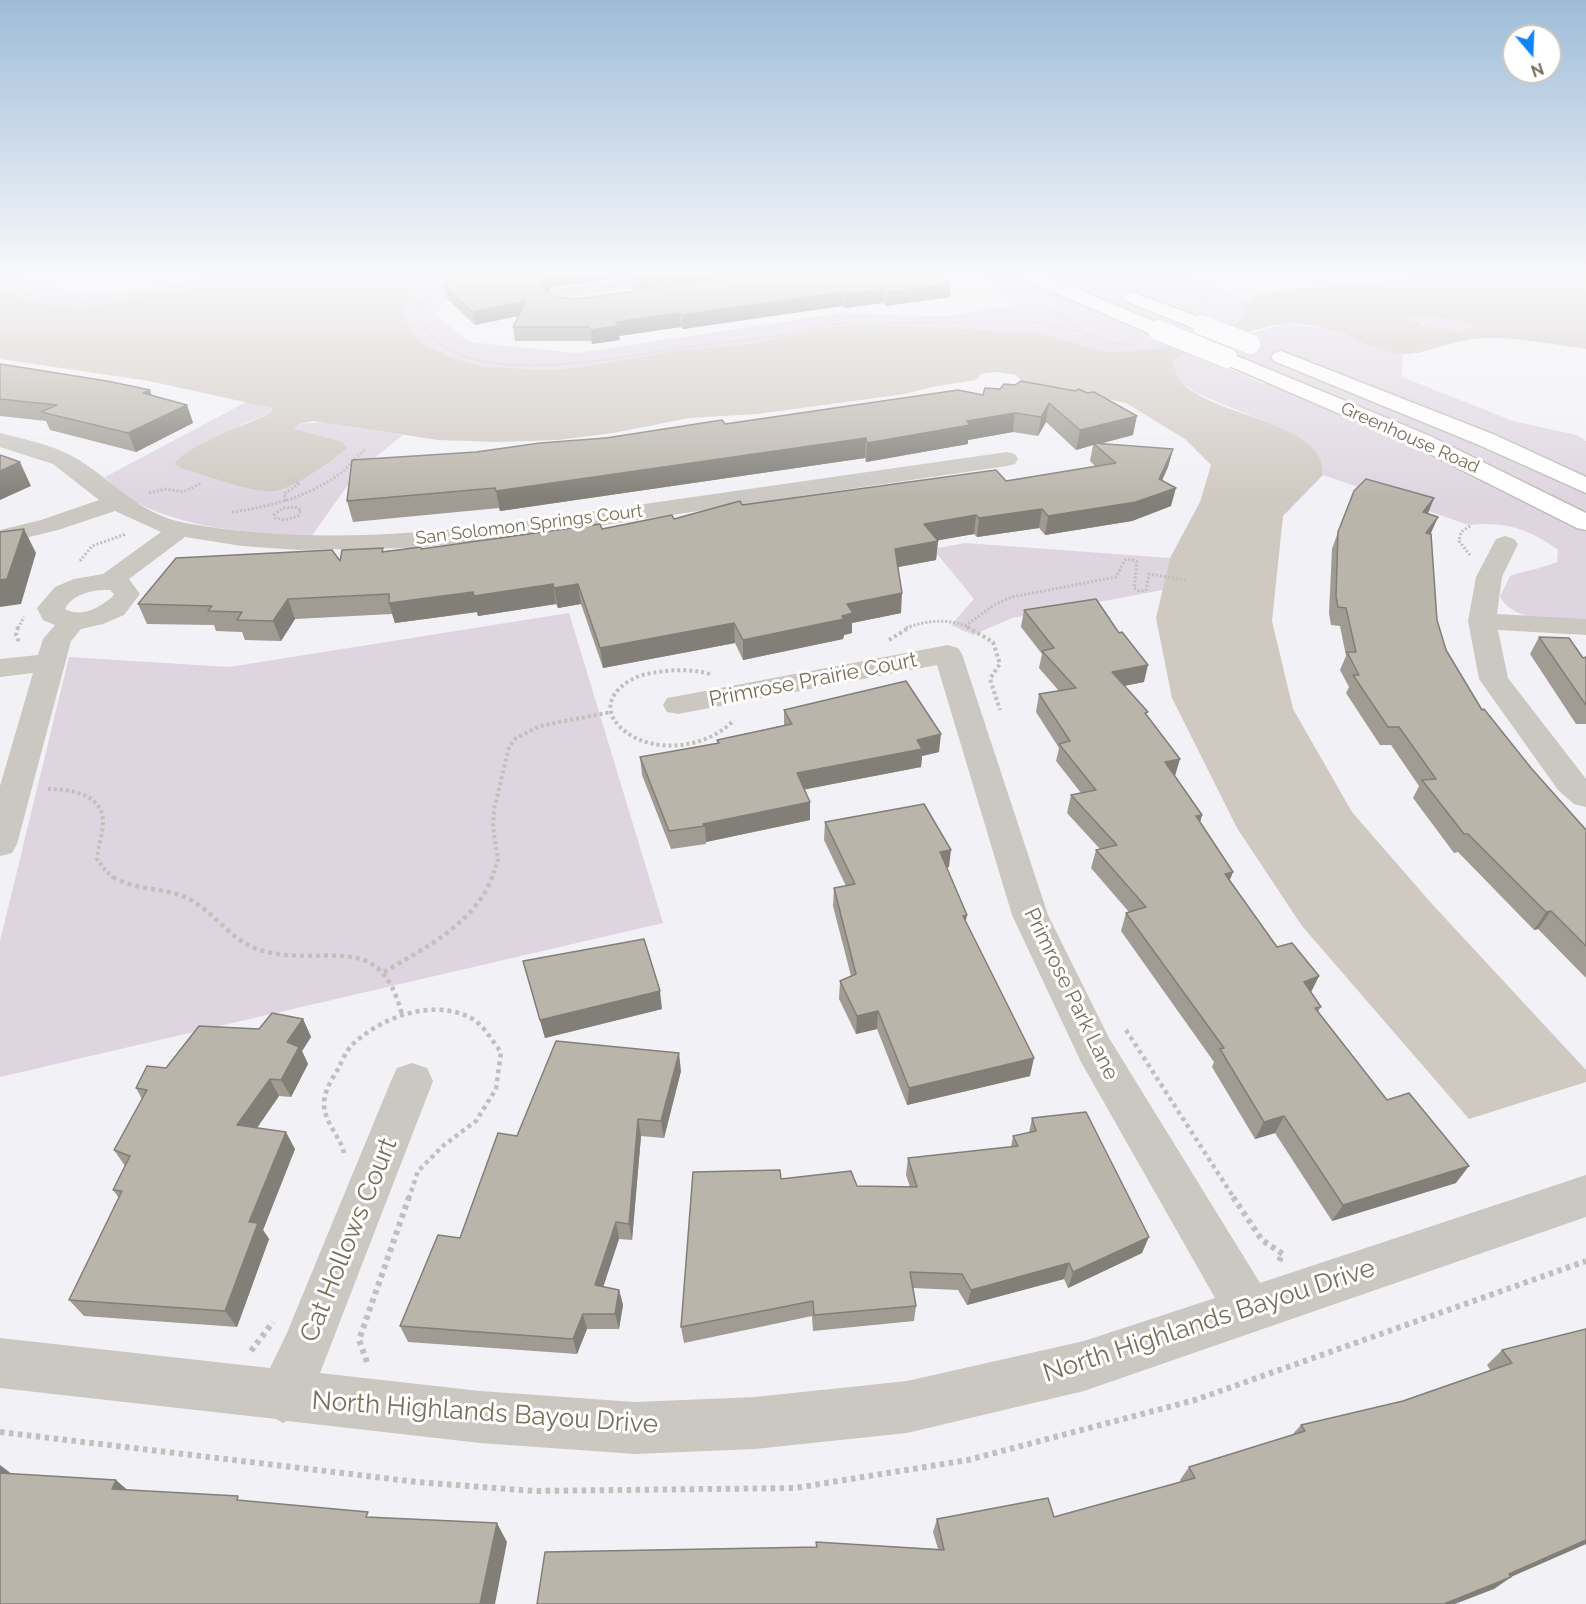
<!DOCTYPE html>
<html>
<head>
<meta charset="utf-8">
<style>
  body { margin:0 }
  #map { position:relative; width:1586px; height:1604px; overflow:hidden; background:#f2f1f6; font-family:Raleway,sans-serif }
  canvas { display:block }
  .north { position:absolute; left:1502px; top:24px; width:60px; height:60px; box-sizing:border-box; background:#fff; border:2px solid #cac6bd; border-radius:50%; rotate:161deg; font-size:16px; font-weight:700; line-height:24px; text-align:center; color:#7a7059 }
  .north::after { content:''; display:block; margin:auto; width:21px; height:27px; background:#1285f5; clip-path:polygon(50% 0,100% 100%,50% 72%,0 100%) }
</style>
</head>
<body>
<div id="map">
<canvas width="1586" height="1604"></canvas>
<div class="north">N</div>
</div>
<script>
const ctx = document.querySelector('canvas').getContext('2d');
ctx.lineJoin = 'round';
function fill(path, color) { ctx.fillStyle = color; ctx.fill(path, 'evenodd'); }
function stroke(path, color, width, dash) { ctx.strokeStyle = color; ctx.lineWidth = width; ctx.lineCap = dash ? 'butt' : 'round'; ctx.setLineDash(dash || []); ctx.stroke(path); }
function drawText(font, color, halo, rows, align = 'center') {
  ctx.font = font + ' Raleway,sans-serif'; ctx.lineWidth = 6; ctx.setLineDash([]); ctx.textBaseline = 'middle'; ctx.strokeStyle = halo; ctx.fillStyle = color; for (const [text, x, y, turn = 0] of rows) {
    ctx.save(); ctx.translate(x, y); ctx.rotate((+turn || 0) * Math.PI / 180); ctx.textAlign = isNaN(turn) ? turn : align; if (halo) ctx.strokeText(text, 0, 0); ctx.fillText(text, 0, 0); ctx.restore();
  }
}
const green = new Path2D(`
  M0 276H21L26 280 82 293 143 289 205 276H256L87 307 62 308 42 304 0 288Z
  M432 276H463L436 314 469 342 577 353 841 313 945 316 1014 306 986 280 978 276H1017L1134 325 1130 327 1150 335 1154 323 1039 276H1190L1248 300V314L1238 320 1235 324 1163 348 1114 352 1103 351 1035 332 860 324 817 329 756 343 680 350 580 367 545 370 481 366 448 356 420 342 401 315 403 303Z
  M1417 314 1467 322 1474 327C1454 337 1440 325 1421 326L1420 323 1405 317Z
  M1284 324C1303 325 1322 327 1340 333 1361 341 1381 350 1403 354L1402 377 1513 421 1577 435 1586 441V512L1394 424 1235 356 1217 363 1263 384 1272 383 1383 430 1586 532V620C1558 619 1516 624 1500 597L1510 576C1526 570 1541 569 1557 562L1558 550C1530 529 1504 521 1469 525L1323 475 1319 457 1283 429 1196 393 1182 383 1176 375 1173 361 1182 354Z
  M248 401 272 408 271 413 245 423 177 459 276 491C300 483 328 465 346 448L294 429 298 424 324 422 403 435 357 472 311 537C254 533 179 529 129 498 120 493 112 484 105 477Z
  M965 543 1170 558 1163 590 1012 618 973 635 951 625 974 599 933 549Z
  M569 613 663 923 0 1077V941L69 657 229 667Z`);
const water = new Path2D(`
  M256 276H432L404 303 401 314 420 342 448 356 481 366 545 370 580 367 680 350 756 343 817 329 860 324 1035 332 1103 351 1114 352 1162 348 1235 324 1238 320 1248 314 1244 307 1252 297 1296 288 1374 283 1421 276H1586V349C1549 344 1510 335 1473 339 1450 341 1421 356 1402 354 1379 352 1359 339 1337 332 1321 328 1300 322 1283 324 1249 329 1215 344 1182 354L1173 361C1175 369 1176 376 1181 382 1209 413 1300 420 1319 457 1322 462 1322 469 1323 475L1283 516 1272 621 1293 709 1352 812 1432 904 1586 1070V1082L1469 1119 1302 926 1237 828 1172 698 1156 618 1170 558 1200 502 1211 465 1185 439 1126 403 1061 389 1026 385 1016 375 996 372 981 374 976 380 932 387 905 394 757 414 689 418 613 433 558 440 498 442 438 440 314 421 299 424 294 429 342 442 347 448C332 461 295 488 275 491 254 494 203 474 180 468L175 464C182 447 253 422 271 413L272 408 149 381 0 359V288C30 301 54 308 87 307ZM1417 314 1467 322 1473 327C1455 336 1439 325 1421 326L1420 323 1405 317Z`);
const pathFar4 = new Path2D(`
  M448 276 419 303C426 399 615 358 674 349 712 343 750 341 787 334 802 331 816 326 831 324 851 322 871 324 891 323 933 323 976 322 1018 322L1039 323 1077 331 1081 328 1048 309
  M1002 276 1010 281
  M1168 276 1184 282 1208 299
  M0 282C75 321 154 290 231 276
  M1078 331 1113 343 1134 345`);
const pathFar3 = new Path2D(`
  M288 480 299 483
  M149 493 166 489 183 492 202 483
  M286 501 284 494 300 483
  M295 507 301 510 298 516 285 520 275 518 274 515 283 508Z
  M232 512C270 507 310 496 341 473 350 466 356 456 365 450
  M1470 526 1461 532 1459 541 1470 555
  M80 561 92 546 126 534
  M965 626 994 605 1012 597 1116 577 1125 560 1132 559 1137 562 1134 588 1139 591 1146 590 1149 574 1186 580
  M18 628 24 617
  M906 628C927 620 950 618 970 628`);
const pathFar2 = new Path2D(`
  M18 627 16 635 19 642
  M967 627 993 642 1000 664 990 679 1000 710
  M889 640 910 627
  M710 674C688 668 667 670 646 674 622 680 596 703 620 727 650 756 707 749 734 720
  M48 789C70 789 102 794 103 821 103 834 98 846 97 859L105 870 115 879
  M492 879 498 859 493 828 494 810 509 747 516 738 540 726 611 712`);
const pathFar1 = new Path2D(`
  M113 877C136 891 164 887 187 898 214 911 229 939 257 949 323 971 379 924 402 1015
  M384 972C423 949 476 923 492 877
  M1126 1030 1234 1198
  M344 1153C340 1136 323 1121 324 1102 325 1090 332 1079 338 1069 342 1061 346 1051 352 1045 381 1017 433 998 471 1018 484 1025 492 1041 501 1052L496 1089 476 1121 444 1145 418 1171 409 1198`);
const path = new Path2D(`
  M1233 1197 1262 1240 1283 1254 1279 1261
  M251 1351 273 1322
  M367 1362 359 1340 409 1197
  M0 1432 417 1482 534 1491 795 1488 968 1460 1195 1400 1586 1261`);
const minor = new Path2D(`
  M644 276H691L688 280 682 281 564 298 599 299 602 303 599 307C584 311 557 314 545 300L551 290Z
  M0 433C27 440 55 445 79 460 116 483 139 514 185 523 340 551 497 526 651 503 770 486 888 469 1007 452L1015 454 1018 459 1015 464 1007 466 528 536 413 548 298 550 242 546 185 537 129 579 140 594 124 615 103 624 81 629 71 641 17 844 12 853 0 856V786L33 673 0 677V659L38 655 43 639 55 625 43 620 37 608 55 587 74 579 103 574 161 532 115 511 58 530 0 544V530L41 520 99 500 53 464 0 447ZM110 590 114 594 112 597C99 608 81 618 65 609 72 594 94 589 110 590Z
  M1505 536 1514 539 1518 544 1502 577 1497 614 1586 619V635L1498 630 1508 678 1586 779V807L1574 804 1558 790 1479 679 1468 621 1476 577 1496 539Z
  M948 645 958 648 962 654 1048 915 1109 1038 1260 1283 1586 1175V1217L1084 1391 907 1433 755 1449 635 1454 480 1443 287 1421 283 1423 276 1419 0 1388V1338L270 1368 286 1335 391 1081 397 1068 412 1063 427 1068 433 1081 320 1373 480 1391 635 1402 755 1397 907 1381 1084 1341 1215 1298 1081 1062 1012 915 937 665 678 714 667 712 663 705 667 698 678 696Z`);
const secondary = new Path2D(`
  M1024 276H1046L1165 326 1167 330 1165 334H1151L1026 280Z
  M1132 292 1207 320 1209 324 1207 328H1193L1126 301 1123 297 1126 293Z
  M1281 351 1495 435 1586 477V493L1479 445 1274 361 1271 357 1274 353Z
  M1227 352 1430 436 1586 513V530L1577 528 1414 446 1220 362 1217 358 1220 354Z`);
const secondaryBridge = new Path2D(`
  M1202 325 1250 344
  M1158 330 1227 358`);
const wall = new Path2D(`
  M460 276H630L551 288 548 292 554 297 575 299 951 284 950 297 886 306 883 303 845 308 842 306 683 329 681 327 619 336 620 340 592 344 591 341H515L513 327 518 316 475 325 446 298 443 285Z
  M0 364 152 395 187 405 193 423 136 452 50 430 46 421 0 416Z
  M1004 384 1133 435 1099 444 1173 449 1168 467 1162 481 1171 506 1132 521 1045 535 1039 528 977 537 974 534 938 540 936 560 898 567 901 613 852 623V633L844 635 843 639 743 660 735 643 603 668 581 604 558 608 556 604 478 616 477 612 395 623 392 614 295 619 281 641 245 640 242 632 216 631 214 625 147 624 138 604 384 551 421 549 602 529 674 519 742 505 1006 481 1095 466 1090 461 1093 445 1076 450 1046 422 1038 436 1013 432 968 440V444L866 462 865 458 500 511 499 508 353 522 347 501 476 452 983 395 1000 389Z
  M1434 498 1428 514 1431 534 1437 620 1446 650 1482 710 1531 768 1586 830V978L1538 929 1534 930 1458 852 1454 853 1413 798 1419 786 1391 745H1380L1346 693 1349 687 1340 670 1346 656 1340 626 1331 625 1329 613 1332 549 1338 532Z
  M1024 610 1144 682 1124 686 1147 715 1175 776 1202 815 1200 822 1233 872 1229 881 1277 947 1319 976 1311 992 1321 1007 1318 1012 1387 1100 1456 1183 1332 1221 1275 1133 1255 1139 1212 1067 1214 1062 1121 931 1126 913 1129 912 1091 868 1096 850 1100 849 1067 813 1071 795 1081 793 1056 761 1059 748 1036 712 1039 694 1059 691 1039 668 1042 654 1021 627Z
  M1539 637 1583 658 1586 657V724H1576L1530 654Z
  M784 710 939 752 922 756 921 767 804 789 810 820 706 842V844L671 849 642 775 640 757 718 743 717 740 784 725Z
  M825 822 949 867 947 868 966 922 1030 1076 907 1105 877 1029 856 1034 839 999 840 981 851 976 833 906 834 888 846 886 824 840Z
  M523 961 662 1009 545 1038Z
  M303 1019 311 1037 302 1051 308 1064 291 1097 279 1096 257 1128 295 1149 263 1230 269 1239 237 1327 84 1316 69 1300 119 1198 113 1190 125 1166 114 1150 142 1099 136 1088 166 1068 259 1029Z
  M681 1071 664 1138 641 1136 632 1240 619 1239 603 1286 619 1290 623 1305 619 1329H587L577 1354 408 1342 400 1326 460 1238 517 1136Z
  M1032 1118 1142 1253 1068 1288 1064 1279 967 1305 958 1290 913 1288 916 1306 914 1321 813 1331 812 1316 684 1343 681 1327 781 1179 857 1186 910 1187 906 1175 908 1158 1011 1147 1013 1136 1029 1133Z
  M1586 1329V1544L1511 1577 1494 1589 816 1547V1542L938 1549 933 1532 937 1519 1054 1517 1181 1482 1180 1480 1189 1467 1292 1435 1301 1425 1403 1401 1491 1371 1487 1365 1502 1350Z`);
const shadedWall = new Path2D(`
  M548 276H630L551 288 543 300 541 287Z
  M642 276H744L633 290 632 277Z
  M951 284 950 297 886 306 887 292Z
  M883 289V303L845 308V294Z
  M843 292 842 306 683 329 682 315Z
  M526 301 528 314 475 325 472 312Z
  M680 313 681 327 619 336 620 340 592 344 591 330 616 322Z
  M150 390 156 408 143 393Z
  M1049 403 1046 422 1038 436 1041 417Z
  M187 405 193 423 136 452 128 433Z
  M1015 413 1013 432 968 440V444L866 462 867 443 967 421Z
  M1137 416 1133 435 1095 445 1093 443V445L1076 450 1080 430Z
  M866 438 865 458 500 511 496 491Z
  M1173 449 1168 467 1155 495 1176 488 1171 506 1132 521 1045 535 1048 516 1159 479Z
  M20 462 31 486 0 500V471Z
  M1434 498 1427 515 1423 512Z
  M1042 509 1039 528 977 537 979 518Z
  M976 515 974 534 923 543 924 524Z
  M1438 517 1431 533 1419 550 1426 533Z
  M24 529 36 553 21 604 0 607V580Z
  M938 541 936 560 893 568 895 549Z
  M553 584 556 604 478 616 477 612 395 623 389 603 473 592Z
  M578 584 581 604 558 608 554 588Z
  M902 593 901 613 852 623V633L844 635 843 639 743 660V640L842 616 847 604Z
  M288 599 295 619 281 641 273 621Z
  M734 623 735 643 603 668 600 648Z
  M1148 665 1144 682 1108 689 1112 672Z
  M941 734 939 752 922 756 921 767 797 791V773Z
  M1180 759 1175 776 1165 762Z
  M810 802V820L706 842 705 826 703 824Z
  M1202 815 1197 832 1196 816Z
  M951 850 949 867 937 870 940 852Z
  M1233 872 1226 890 1225 874Z
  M1551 911 1538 929 1534 930 1546 912Z
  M967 915 964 932 963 916Z
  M1319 976 1310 994 1304 982Z
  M660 991 662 1009 545 1038 540 1020Z
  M878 1011 877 1029 856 1034 857 1016Z
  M303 1019 311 1037 302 1051 308 1064 291 1097 281 1080 287 1042Z
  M679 1053 681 1071 664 1138 661 1121Z
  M1034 1058 1030 1076 907 1105 909 1088Z
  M270 1079 279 1096 247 1142 237 1125Z
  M1284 1116 1275 1133 1255 1139 1264 1122Z
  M638 1119 641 1136 632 1240 629 1224Z
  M286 1132 295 1149 263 1230 269 1239 237 1327 225 1311 249 1222Z
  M1469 1166 1456 1183 1332 1221 1343 1205Z
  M616 1222 619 1239 599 1300 595 1285Z
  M1149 1237 1142 1253 1068 1288 1073 1272Z
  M1069 1263 1064 1279 967 1305 971 1290Z
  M619 1290 623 1305 619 1329 615 1314Z
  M583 1314 587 1329 577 1354 573 1339Z
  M0 1465 21 1481H0Z
  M116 1480 139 1500 112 1489Z
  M497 1523 507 1542 495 1604H480Z
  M1586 1540V1544L1508 1578 1511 1577 1494 1589 1455 1604H1444L1509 1574Z`);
const building = new Path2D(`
  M460 276H548L541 287 554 297 575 299 755 276H941L951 284 887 292 883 289 845 294 843 292 682 315 680 313 616 322 618 326 591 330 589 327H513L526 301 472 312 443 285Z
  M0 364 107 381 150 390 143 393 187 405 128 433 41 412 57 405 0 399Z
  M1021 381 1075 391 1079 389 1087 393 1094 392 1137 416 1080 430 1049 403 1041 417 1015 413 967 421 970 425 867 443 866 438 496 491 495 488 347 501 352 460 476 452 540 443 606 438 722 420 725 424 958 390 983 395 985 388 1000 389 1004 384 1015 385Z
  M1093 443 1173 449 1159 479 1176 488 1136 502 1048 516 1042 509 979 518 976 515 924 524 938 541 895 549 902 593 847 604 853 613 842 616 844 619 743 640 734 623 600 648 578 584 554 588 553 584 474 596 473 592 389 603V594L288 599 273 621 237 620 242 612 208 611 212 606 138 604 176 558 332 550 340 561 342 550 383 548 382 552 421 547V549L600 524 602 529 672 515 674 519 740 501 742 505 996 470 1006 481 1116 463Z
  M0 455 20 462 0 471Z
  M1366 479 1434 498 1423 512 1438 517 1426 533 1431 534 1437 620 1446 650 1482 710 1484 709 1531 768 1586 830V946L1551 911 1546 912 1468 834H1464L1422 780 1436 779 1399 727H1388L1353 675H1359L1347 652H1356L1346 608 1338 607 1336 596 1338 532 1354 491Z
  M24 529 7 579 0 580V532Z
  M1096 599 1119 633 1122 632 1148 665 1112 672 1148 712 1145 713 1180 759 1165 762 1202 815 1196 816 1233 872 1225 874 1277 947 1292 943 1319 976 1304 982 1321 1007 1315 1008 1387 1100 1409 1093 1469 1166 1343 1205 1284 1116 1264 1122 1220 1049 1224 1048 1126 913 1146 907 1096 850 1117 845 1071 795 1096 790 1059 744 1070 741 1039 694 1076 688 1042 651 1054 648 1024 610Z
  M1539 637 1569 638 1583 658 1586 657V705Z
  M906 681 941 734 917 740 922 749 797 773 810 802 703 824 705 826 669 831 640 757 719 743 717 740 792 724 784 710Z
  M924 804 951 850 940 852 967 915 963 916 1034 1058 909 1088 878 1011 857 1016 840 981 856 974 834 888 855 884 825 822Z
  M644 939 660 991 540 1020 523 961Z
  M272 1013 303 1019 287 1042 299 1047 281 1080 270 1079 237 1125 286 1132 249 1222 258 1223 225 1311 69 1300 122 1191 113 1190 130 1156 114 1150 147 1090 136 1088 147 1066 166 1068 199 1026 259 1029Z
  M556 1041 679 1053 661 1121 638 1119 629 1224 616 1222 595 1285 619 1290 615 1314H583L573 1339 400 1326 438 1235 460 1238 498 1133 517 1136Z
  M1086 1112 1149 1237 1073 1272 1069 1263 971 1290 962 1274 910 1272 916 1306 814 1315 813 1301 681 1327 693 1172 780 1170 781 1179 851 1171 857 1186 917 1187 908 1158 1018 1146 1013 1136 1036 1131 1032 1118Z
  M1586 1329V1540L1509 1574 1511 1577 1444 1604H537L545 1552 817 1547 816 1542 944 1550 937 1519 1048 1498 1054 1517 1195 1478 1189 1467 1305 1431 1301 1425 1403 1401 1512 1363 1502 1350Z
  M0 1473 116 1480 112 1489 238 1496 237 1500 368 1512 366 1517 497 1523 480 1604H0Z`);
const farStreetnames = [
  ["Greenhouse Road",1410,438,24],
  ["San Solomon Springs Court",529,525,-7]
];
const streetNames = [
  ["Primrose Prairie Court",813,680,-11],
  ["Primrose Park Lane",1071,994,64]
];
const nearStreetnames = [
  ["Cat Hollows Court",349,1240,-68],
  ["North Highlands Bayou Drive",1209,1321,-18],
  ["North Highlands Bayou Drive",485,1413,4]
];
fill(green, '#ded5e0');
fill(water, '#d0c9c1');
stroke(secondary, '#bfbcb4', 3);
stroke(pathFar4, '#c1c0bc', 2, [1.5, 1.5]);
stroke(pathFar3, '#c1c0bc', 3, [2, 2]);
stroke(pathFar2, '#c1c0bc', 4, [3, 3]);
stroke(pathFar1, '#c1c0bc', 4.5, [4, 4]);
stroke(path, '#c1c0bc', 6, [4.5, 4.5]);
fill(minor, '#cbc8c2');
fill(secondary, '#fff');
stroke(secondaryBridge, '#bfbcb4', 21, []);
stroke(secondaryBridge, '#fff', 20);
fill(wall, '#a09c93');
fill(shadedWall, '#827f78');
fill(building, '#bab5ab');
stroke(building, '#827f78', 1.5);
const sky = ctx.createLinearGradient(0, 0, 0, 500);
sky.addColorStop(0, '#9ebcd8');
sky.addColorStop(0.55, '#f9f9fb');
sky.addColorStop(1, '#f9f9fb00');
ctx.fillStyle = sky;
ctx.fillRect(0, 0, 1586, 500);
drawText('18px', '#7a7059', '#fff', farStreetnames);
drawText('21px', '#7a7059', '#fff', streetNames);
drawText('26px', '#7a7059', '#fff', nearStreetnames);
</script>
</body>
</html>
